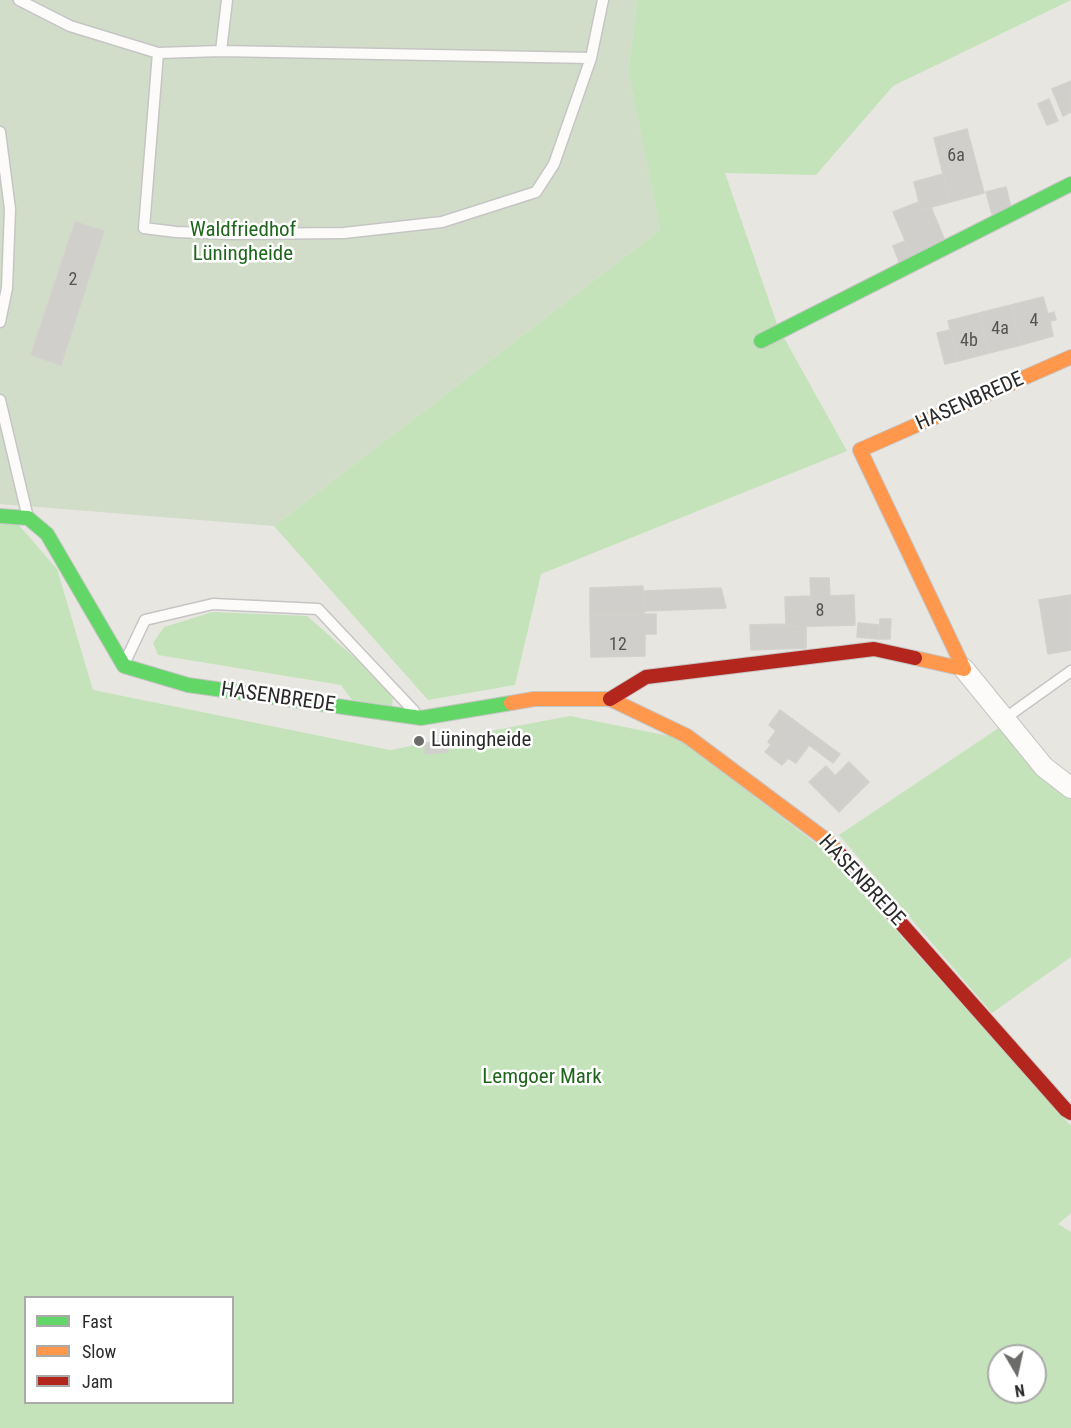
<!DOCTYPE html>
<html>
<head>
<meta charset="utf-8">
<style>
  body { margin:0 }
  #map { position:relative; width:1071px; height:1428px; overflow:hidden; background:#e8e6e0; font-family:"Roboto Condensed",sans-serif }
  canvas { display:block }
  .legend { position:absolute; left:24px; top:1296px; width:210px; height:108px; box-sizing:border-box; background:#fff; border:2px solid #aaa; margin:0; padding:8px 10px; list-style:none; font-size:18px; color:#2a2a2a }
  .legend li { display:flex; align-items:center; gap:12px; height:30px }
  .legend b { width:30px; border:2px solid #aaa }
  .north { position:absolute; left:987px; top:1344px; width:60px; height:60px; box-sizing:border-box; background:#fff; border:2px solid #aaa; border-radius:50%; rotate:171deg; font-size:16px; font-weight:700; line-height:24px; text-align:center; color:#2a2a2a }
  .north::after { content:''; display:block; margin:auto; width:21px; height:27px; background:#6c6c6a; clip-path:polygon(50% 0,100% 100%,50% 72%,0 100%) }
</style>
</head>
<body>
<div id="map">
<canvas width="1071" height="1428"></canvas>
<ul class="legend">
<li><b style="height:8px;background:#63d668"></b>Fast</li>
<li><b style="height:8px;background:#ff974d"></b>Slow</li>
<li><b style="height:8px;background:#b3261e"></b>Jam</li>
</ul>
<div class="north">N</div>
</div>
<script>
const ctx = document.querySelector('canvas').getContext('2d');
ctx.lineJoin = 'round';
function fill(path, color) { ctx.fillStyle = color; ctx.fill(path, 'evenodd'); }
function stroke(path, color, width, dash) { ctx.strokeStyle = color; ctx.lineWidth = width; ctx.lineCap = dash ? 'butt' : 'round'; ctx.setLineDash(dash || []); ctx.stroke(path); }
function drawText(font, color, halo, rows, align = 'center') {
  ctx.font = font + ' "Roboto Condensed",sans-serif'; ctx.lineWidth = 5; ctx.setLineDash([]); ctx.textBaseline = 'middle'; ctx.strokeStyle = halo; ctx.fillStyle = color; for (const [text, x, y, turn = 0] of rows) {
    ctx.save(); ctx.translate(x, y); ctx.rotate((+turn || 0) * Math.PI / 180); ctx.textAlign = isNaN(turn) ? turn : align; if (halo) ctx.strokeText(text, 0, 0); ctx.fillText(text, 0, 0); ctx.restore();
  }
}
const green = new Path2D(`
  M637 0H1071L893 86 816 175 725 173 778 327 847 451 541 574 515 685 428 700 274 526 660 230 628 71Z
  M0 523 18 524 57 569 93 690 390 750 570 716 679 738 823 849 1071 1126V1213L1058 1224 1071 1232V1428H0ZM26 1298H232V1402H26ZM999 1356H1035V1392H999Z
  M213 612 307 616 386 685 393 697 392 706 352 700 341 685 158 655 153 643 164 627Z
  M1000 727 1037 774 1071 799V957L992 1013 839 835Z`);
const cemetery = new Path2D(`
  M0 0H637L628 71 660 230 274 526 0 504Z`);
const building = new Path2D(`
  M1071 81V112L1063 116 1052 89Z
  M1049 99 1058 121 1047 125 1038 104Z
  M967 129 984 193 950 202 934 138Z
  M943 174 950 202 921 210 914 182Z
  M1006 187 1011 208 992 214 986 192Z
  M919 202 921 210 931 207 947 246 913 259 893 212Z
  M75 222 104 231 61 365 31 355Z
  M905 241 913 259 900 264 893 246Z
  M1043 297 1048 314 1054 312 1056 320 1050 321 1053 336 1021 345 1011 305Z
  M1011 305 1021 345 989 353 979 313Z
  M979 313 989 353 958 361 948 321Z
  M950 330 958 361 945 364 937 333Z
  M810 578H829L830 596 854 595 855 625 786 627 785 597 811 596Z
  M643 586 644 614 590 615V588Z
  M721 588 726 608 644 611V591Z
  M1071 595V650L1048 654 1039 600Z
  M656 614V634H645V656L591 657 590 615Z
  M880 619H891L890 639H879Z
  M858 623 869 624 868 638 857 637Z
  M786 624V627H806V648L751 650 750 625Z
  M869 624 879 625V639L868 638Z
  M780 710 840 754 833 763 809 745 796 763 788 758 782 765 765 752 771 745 768 742 776 731 769 725Z
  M447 741 448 752 425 754V743Z
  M849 762 869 782 839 812 809 782 826 766 835 776Z`);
const lane = new Path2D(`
  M19 0 70 26 158 53 221 51 227 0
  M221 51 591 58 603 0
  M158 53 144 228 176 232 231 234 344 233 442 222 536 192 554 164 591 58
  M0 132 10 209 7 288 0 322
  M0 400 28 518
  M125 662 145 620 213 604 318 609 414 711
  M1004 719 1071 671`);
const street = new Path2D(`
  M964 669 1044 767 1071 788`);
const fast = new Path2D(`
  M761 341 1071 184
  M0 516 28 518 47 534 124 666 188 685 421 718 511 703`);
const slow = new Path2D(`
  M915 658 964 669 860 450 1071 357
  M511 703 534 699H610L687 736 829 842 838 852`);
const jam = new Path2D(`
  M610 699 646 677 874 649 915 658
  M838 852 1066 1110 1071 1113`);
const markers = [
  [419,741,6,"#6c6c6a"]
];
const numberNames = [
  ["6a",956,156],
  ["2",73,280],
  ["4",1034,321],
  ["4a",1000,329],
  ["4b",969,341],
  ["8",820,611],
  ["12",618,645]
];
const parkNames = [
  ["Waldfriedhof",243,231],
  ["Lüningheide",243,255],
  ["Lemgoer Mark",542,1078]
];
const streetNames = [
  ["HASENBREDE",970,402,-24],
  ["HASENBREDE",278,698,8],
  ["HASENBREDE",861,881,47]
];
const poiNames = [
  ["Lüningheide",431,741]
];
fill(green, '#c4e3ba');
fill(cemetery, '#d1ddc8');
fill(building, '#d1cfcb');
stroke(building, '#d3d1cc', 1.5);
stroke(lane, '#c6c5c5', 13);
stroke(street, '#c6c5c5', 22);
stroke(fast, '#c6c5c5', 16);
stroke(slow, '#c6c5c5', 16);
stroke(jam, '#c6c5c5', 16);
stroke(lane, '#fcfbfa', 10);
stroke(street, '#fcfbfa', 20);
stroke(fast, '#63d668', 14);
stroke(slow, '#ff974d', 14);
stroke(jam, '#b3261e', 14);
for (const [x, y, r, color] of markers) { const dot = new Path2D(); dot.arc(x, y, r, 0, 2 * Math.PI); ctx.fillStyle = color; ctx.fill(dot); stroke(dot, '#fff', 2); }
drawText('18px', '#545453', null, numberNames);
drawText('21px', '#1f651c', '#fff', parkNames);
drawText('21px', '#2a2a2a', '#fff', streetNames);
drawText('21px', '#2a2a2a', '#fff', poiNames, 'left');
</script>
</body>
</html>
